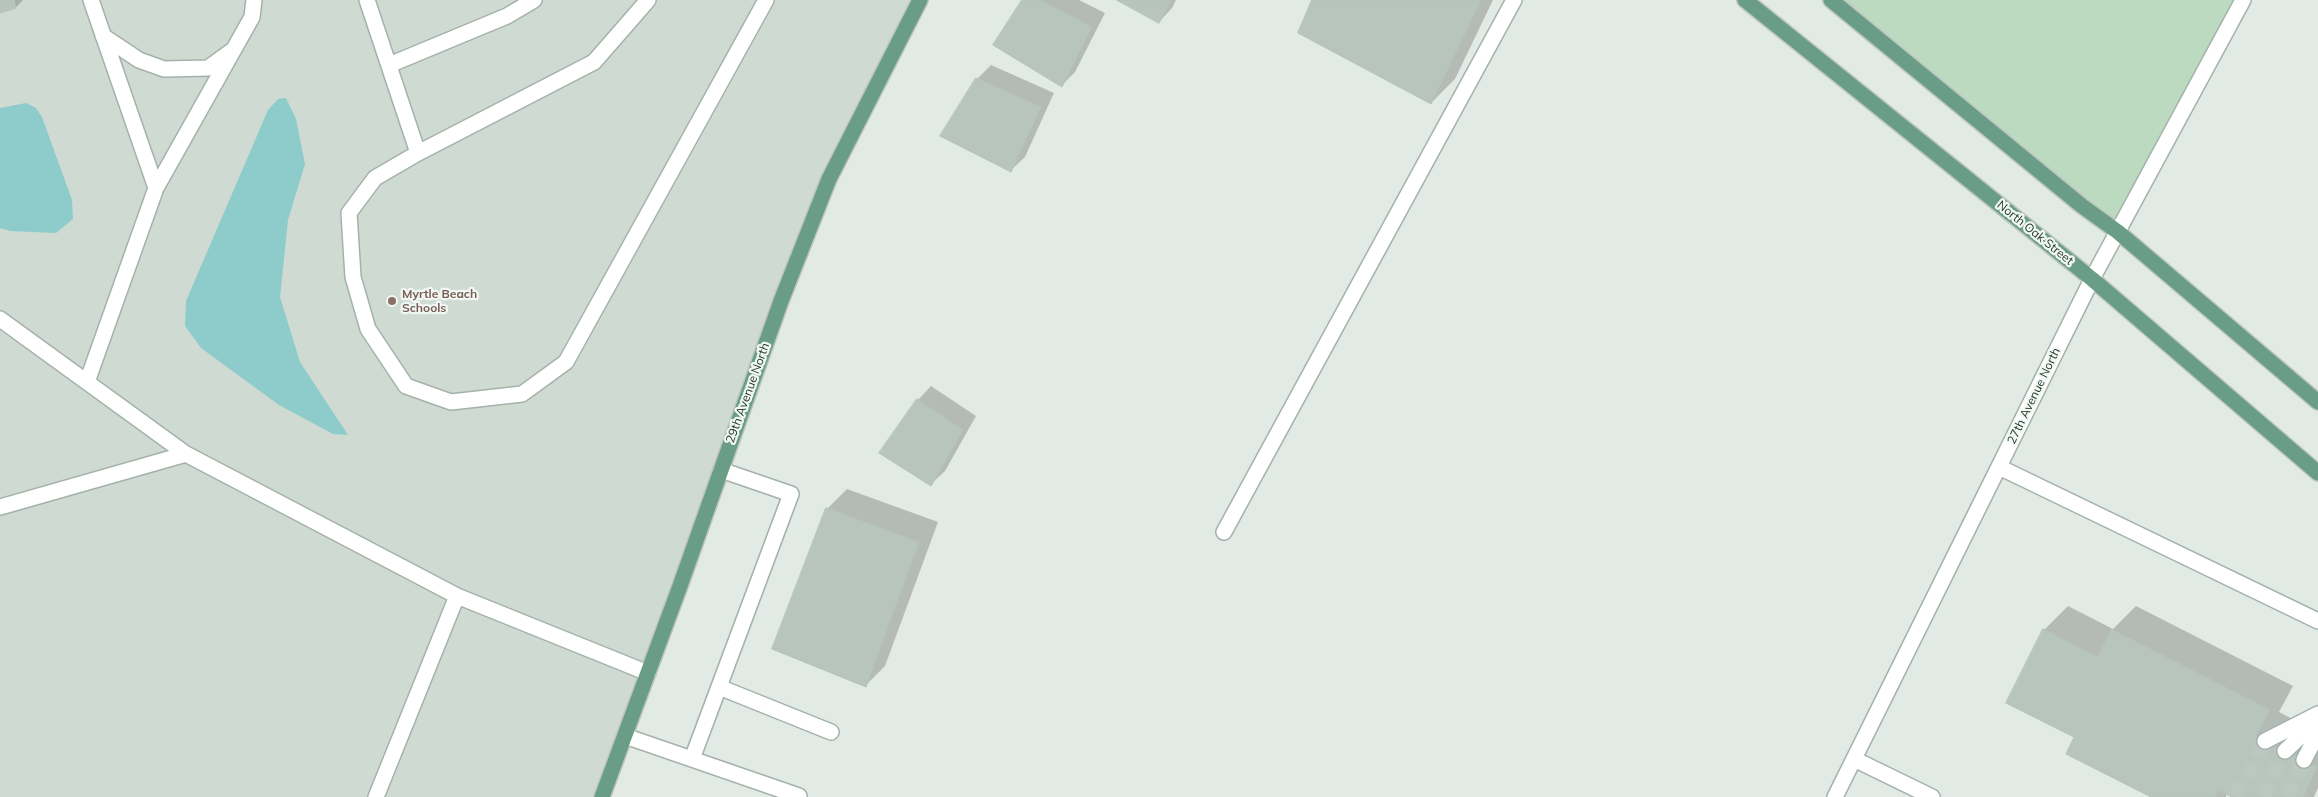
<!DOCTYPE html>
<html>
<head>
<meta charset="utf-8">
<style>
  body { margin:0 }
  canvas { display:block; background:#e1eae5 }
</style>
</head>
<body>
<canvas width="2318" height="797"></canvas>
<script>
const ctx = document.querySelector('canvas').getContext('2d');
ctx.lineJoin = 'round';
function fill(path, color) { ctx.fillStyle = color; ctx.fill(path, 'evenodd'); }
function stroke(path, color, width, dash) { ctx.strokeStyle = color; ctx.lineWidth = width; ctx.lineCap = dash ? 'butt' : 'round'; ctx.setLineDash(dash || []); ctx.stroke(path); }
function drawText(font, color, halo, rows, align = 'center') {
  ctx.font = font + ' Mulish,sans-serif'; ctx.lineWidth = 4.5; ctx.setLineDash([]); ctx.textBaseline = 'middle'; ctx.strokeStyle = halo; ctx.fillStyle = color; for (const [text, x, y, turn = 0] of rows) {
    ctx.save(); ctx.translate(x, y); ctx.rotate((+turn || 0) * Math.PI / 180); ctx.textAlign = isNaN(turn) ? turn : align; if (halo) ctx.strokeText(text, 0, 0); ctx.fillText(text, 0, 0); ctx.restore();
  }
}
const built = new Path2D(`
  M0 0H920L829 179 602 797H0Z`);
const green = new Path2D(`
  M1831 0H2243L2118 232Z`);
const water = new Path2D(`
  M286 98 296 119 305 164 288 220 280 297 300 362 348 435 333 434 279 405 201 348 185 326 186 301 268 110 278 99Z
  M26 103 36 108 42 117 72 200 73 219 56 233 10 231 0 228V108Z`);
const shadow = new Path2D(`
  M0 0H23L16 7 0 12Z
  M1023 0H1079L1105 13 1075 72 1061 86Z
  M1120 0H1176L1172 8 1159 22Z
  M1313 0H1493L1455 79 1431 103Z
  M991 65 1054 93 1025 157 1011 170 977 79Z
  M931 386 976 416 945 471 931 484 918 400Z
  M847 489 938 522 885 666 866 685 827 509Z
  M2068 606 2113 629 2136 606 2293 686 2279 712 2318 732V788L2314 797H2235L2227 793 2226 797H2153L2075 737 2044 630Z`);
const building = new Path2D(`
  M0 0H14L16 8 0 13Z
  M1022 0H1039L1092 27 1062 87 993 45Z
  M1117 0H1171L1159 23Z
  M1312 0H1481L1431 104 1298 33Z
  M976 78 1041 107 1011 172 940 136Z
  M917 399 963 430 931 486 879 453Z
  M826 508 919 542 866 687 772 649Z
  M2043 629 2098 657 2111 629 2270 710 2256 736 2317 767 2303 797H2232L2218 790 2215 797H2151L2066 754 2074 737 2006 703Z`);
const minorTunnel = new Path2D(`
  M2235 797 2265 741
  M2263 797 2285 751
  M2287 797 2304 760`);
const minor = new Path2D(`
  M91 0 156 188
  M367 0 418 153
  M648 0 594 62 418 153 375 178 349 213 353 277 368 329 406 386 451 402 522 394 566 362 766 0
  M103 36 139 60 164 69 208 68 230 52
  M389 65 507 16 534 0
  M0 319 186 454 457 596 648 673
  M87 382 156 188 252 17 254 0
  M1999 467 2318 621
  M0 507 186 454
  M1224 532 1514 0
  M719 687 831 732
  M625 736 799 796
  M2265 741 2318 714
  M2285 751 2318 720
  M692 759 791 494 721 470
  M1854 759 1932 797
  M2304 760 2318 733
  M376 797 457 596
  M1835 797 2092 279 2243 0`);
const major = new Path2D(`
  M1745 0 2092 279 2318 473
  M1831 0 2082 206 2118 232 2318 402
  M602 797 680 586 781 301 829 179 920 0`);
const markers = [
  [392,301,5,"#8d6e63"]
];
const streetNames = [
  ["North Oak Street",2035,233,39],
  ["29th Avenue North",748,393,-70],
  ["27th Avenue North",2034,396,-64]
];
const educationNames = [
  ["Myrtle Beach",402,294],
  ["Schools",402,308]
];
fill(built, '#cfdad3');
fill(green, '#bbdabf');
fill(water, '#8dcccb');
fill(shadow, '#0003');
fill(building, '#b7c5bd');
stroke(building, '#b4c3ba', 1);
stroke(minorTunnel, '#bbc7c1', 15, [15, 8]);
stroke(minor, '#a4b2ab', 18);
stroke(major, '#bdc4c1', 18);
stroke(minor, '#fff', 15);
stroke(major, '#699d87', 15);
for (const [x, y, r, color] of markers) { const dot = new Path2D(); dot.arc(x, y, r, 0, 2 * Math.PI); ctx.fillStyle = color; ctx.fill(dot); stroke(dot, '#f1f7f3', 2); }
drawText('12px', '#233a30', '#f1f7f3', streetNames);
drawText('bold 12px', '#785e54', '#f1f7f3', educationNames, 'left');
</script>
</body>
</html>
